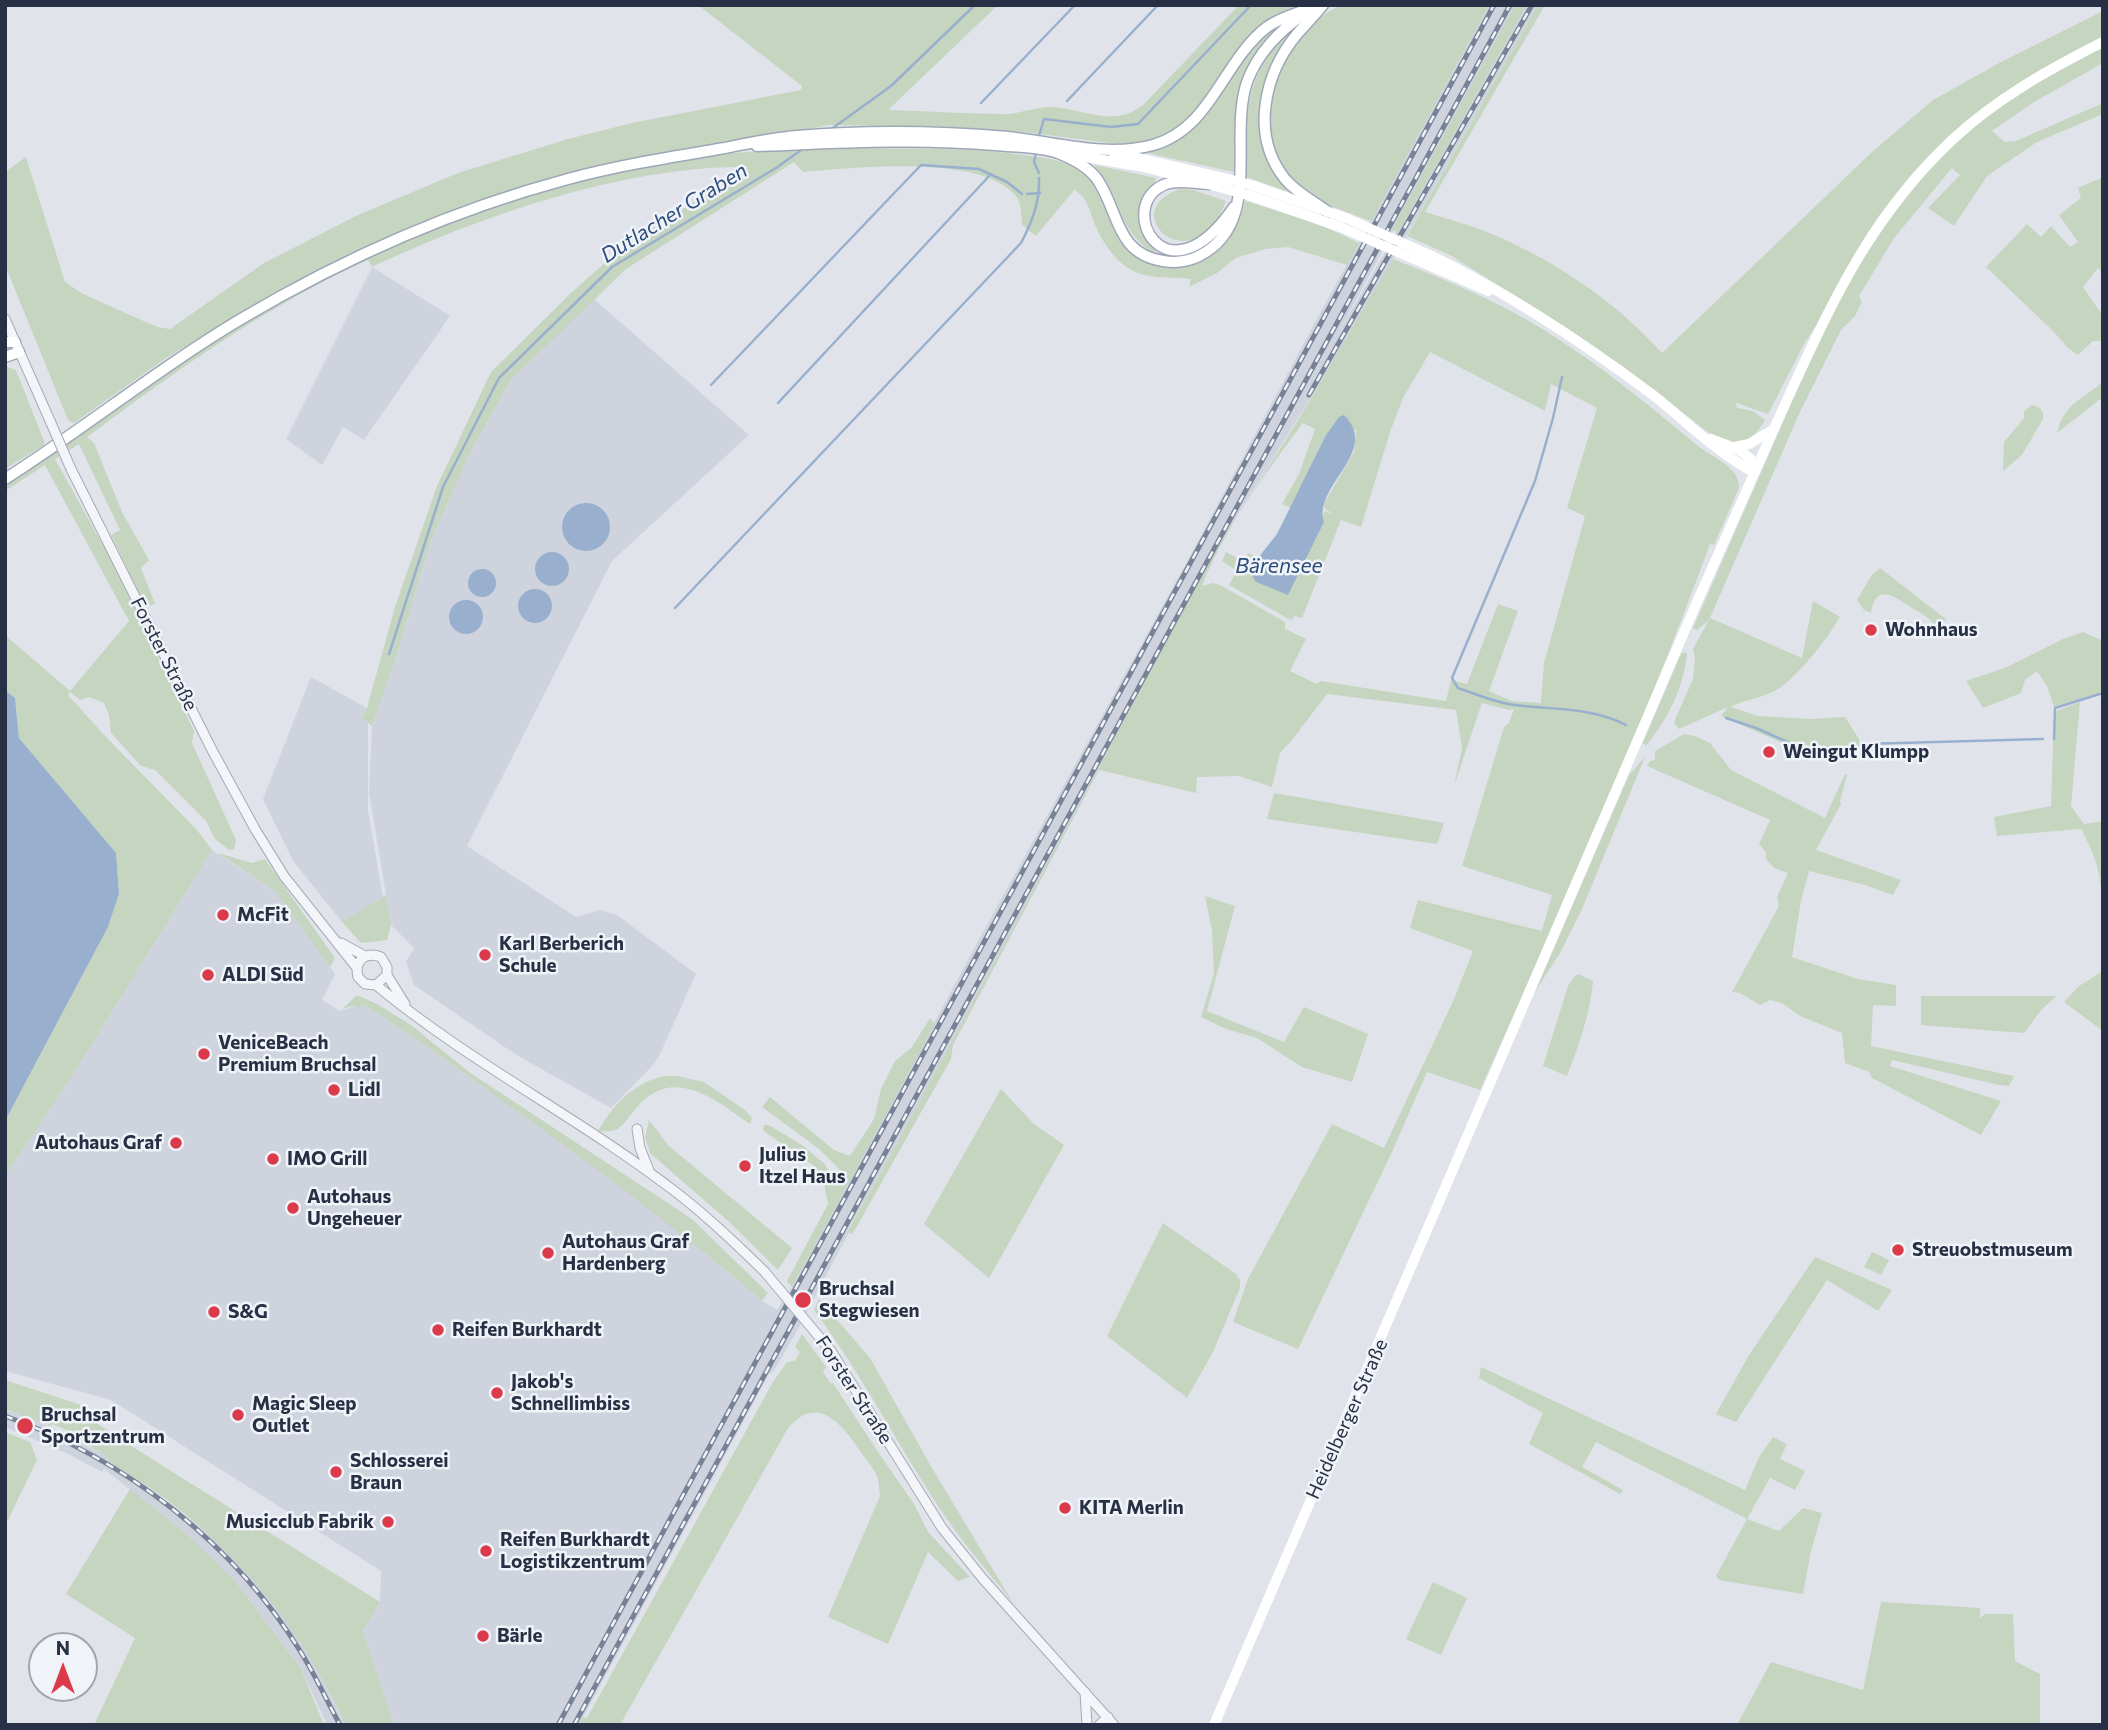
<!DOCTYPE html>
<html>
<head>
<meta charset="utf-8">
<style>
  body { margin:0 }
  #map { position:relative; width:2108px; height:1730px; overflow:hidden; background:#e0e4ea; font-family:Commissioner,sans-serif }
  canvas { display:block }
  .frame { position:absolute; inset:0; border:7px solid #273044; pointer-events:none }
  .north { position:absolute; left:28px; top:1632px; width:70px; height:70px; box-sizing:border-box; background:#f0f3f8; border:2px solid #a0a5b0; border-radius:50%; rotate:0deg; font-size:19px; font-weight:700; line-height:28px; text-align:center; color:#273044 }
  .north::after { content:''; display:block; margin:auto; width:24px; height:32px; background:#db3a4b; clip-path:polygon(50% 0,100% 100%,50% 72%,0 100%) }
</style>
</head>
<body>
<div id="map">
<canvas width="2108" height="1730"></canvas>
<div class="frame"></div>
<div class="north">N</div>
</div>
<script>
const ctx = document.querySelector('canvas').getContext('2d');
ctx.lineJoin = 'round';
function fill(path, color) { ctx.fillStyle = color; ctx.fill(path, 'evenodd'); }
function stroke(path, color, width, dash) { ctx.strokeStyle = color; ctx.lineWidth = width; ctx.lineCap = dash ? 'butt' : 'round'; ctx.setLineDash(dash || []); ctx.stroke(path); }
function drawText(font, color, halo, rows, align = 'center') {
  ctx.font = font + ' Commissioner,sans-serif'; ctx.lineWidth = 5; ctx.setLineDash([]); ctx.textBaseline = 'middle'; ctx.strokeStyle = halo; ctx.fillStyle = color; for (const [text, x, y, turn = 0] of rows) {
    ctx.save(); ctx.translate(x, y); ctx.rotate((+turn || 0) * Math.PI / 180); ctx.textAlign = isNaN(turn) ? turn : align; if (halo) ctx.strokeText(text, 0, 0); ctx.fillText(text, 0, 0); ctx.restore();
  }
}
const built = new Path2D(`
  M1489 5H1515L1335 339 1527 5H1538L1350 335 1215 551 888 1160 847 1231 849 1233 846 1238 798 1329 774 1371 769 1374 579 1725H394L363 1631 380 1602 381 1571 111 1400 5 1371V1177L71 1078 212 850 275 891 303 928 335 974 322 1000 340 1011 362 1004 405 1031 610 1178 664 1219 762 1301 777 1310 795 1282 977 943 1190 556 1319 315Z
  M372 267 450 316 364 440 343 427 322 465 286 439Z
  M594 299 749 435 612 561 467 846 576 917 600 910 617 915 696 974 659 1056 653 1065 611 1108 518 1056 414 985 406 962 414 948 391 925 369 792 372 726 397 655 430 543 471 451 511 380Z
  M311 677 367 708 361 717 368 723V811L383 897 342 922 293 861 263 799Z
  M5 1410 32 1418 110 1458 108 1462 173 1505 231 1554 275 1605 312 1658 345 1725H327L301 1669 235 1581 189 1536 104 1469 102 1472 70 1455 5 1427Z`);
const green = new Path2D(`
  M698 5H998L888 110C928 111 968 114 1007 114 1022 113 1036 107 1050 107 1085 108 1111 129 1143 105L1239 5H1295C1286 11 1275 16 1267 23 1258 30 1251 43 1243 53 1208 99 1183 144 1117 144L1024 132 948 127 830 125 617 161 530 184 468 204 406 228 280 289 166 358 74 423 68 420 5 265V172L26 157 65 282 83 294 157 327 170 329 264 263 358 215 458 173 568 139 632 123 801 90 802 86Z
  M1341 5H1489L1371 221C1343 210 1306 201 1287 176 1244 118 1281 34 1341 5Z
  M1515 5H1527L1398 232 1392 230Z
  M1538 5H1545L1425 212C1444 218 1463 223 1482 230 1548 256 1615 300 1662 353L1871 153 1933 100 2001 62 2103 11V36L2038 72 1929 156 1909 177 1878 217 1855 253 1817 324 1803 346 1768 414 1736 403 1737 408 1753 411 1765 420C1749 448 1734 447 1708 432L1622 366 1560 324 1450 255 1407 236Z
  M1282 24C1234 71 1234 109 1234 172L1147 153V151C1168 143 1188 136 1203 119 1231 87 1242 43 1282 24Z
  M1299 24 1301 25C1292 36 1282 48 1275 60 1249 103 1257 155 1288 192L1247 177C1243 114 1246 65 1299 24Z
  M2103 47V63L2034 102 1992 131 2005 142 2016 141 2103 103V114L2037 142 1987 176 1954 226 1928 208 1960 175 1952 168 1894 238 1859 296 1862 302 1855 316 1841 330 1799 414 1710 618 1802 658 1813 601 1840 617C1828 638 1795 681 1773 692 1760 698 1744 700 1731 707L1758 716 1812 719 1845 717 1859 739 1860 750 1803 752 1721 716 1728 707 1679 729 1674 722 1693 679 1695 659 1693 649 1709 620 1697 630 1693 628 1802 379 1840 299 1872 240 1908 192 1945 153 1985 117 2037 83Z
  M859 148C915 149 970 147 1025 155 1037 157 1051 158 1062 162 1097 175 1105 202 1121 233 1124 239 1127 248 1131 252 1141 261 1154 263 1166 264 1210 266 1236 243 1245 201L1317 223 1359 243 1347 265 1288 247 1265 249 1236 258 1217 273 1189 287 1191 279C1176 277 1156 279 1141 274 1117 267 1100 240 1092 217 1089 207 1085 195 1074 190L1036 236 1022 225C1021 214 1022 202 1014 194 977 154 853 168 803 172L794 162 626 269 511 380 471 451 430 543 397 655 372 726 361 718 367 708 395 607 437 486 491 372 572 292 622 248 748 167C627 165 480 216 372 267L368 260C266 306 176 371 87 437L94 443 122 512 149 560 141 568 155 604 146 607 111 535 120 530 79 444 55 459 110 558 194 731 192 743 236 840 234 849 229 850 215 839 206 821 155 770 141 766 111 733 109 715 104 703 89 697 80 700 70 692 68 695 106 737 197 830 212 850 71 1078 5 1177V1121L108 927 119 894 116 853 19 738 15 698 5 690V635L70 691 129 621 45 465 5 491V486C58 450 109 413 162 377 189 358 216 338 245 321 381 241 534 181 690 158 744 150 804 150 859 148Z
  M1095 165 1156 178 1155 182C1131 206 1133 227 1157 250L1153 253C1116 229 1122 195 1095 168Z
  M2103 177V273L2098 268 2083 287 2103 316V341H2093L2078 355 2068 348 2054 332 1986 267 2027 224 2041 237 2051 226 2070 247 2078 242 2059 215 2081 198 2078 188Z
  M1180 189 1193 190 1226 201C1194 287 1113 211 1180 189Z
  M1393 259C1441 278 1490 298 1534 324 1593 359 1645 402 1697 445 1712 458 1740 466 1739 488L1714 545 1710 544C1642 729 1561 910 1480 1090L1427 1072 1392 1152 1298 1349 1233 1322 1248 1279 1332 1124 1384 1148 1454 999 1473 951 1410 928 1418 900 1542 931 1552 895 1462 866 1504 727 1509 723 1514 709 1509 710 1482 703 1454 786 1462 748 1456 710 1327 694 1292 740 1280 753 1272 787 1239 776 1197 777 1196 793 1099 770 953 1045 951 1059 856 1228 852 1234 847 1232 888 1160 1215 551 1297 422ZM1430 352 1545 411 1551 384 1597 408 1567 508 1585 516 1544 663 1541 703 1512 701 1489 691 1518 611 1498 604 1467 684 1451 680 1446 701 1321 681 1317 684 1290 671 1306 639 1285 629V622L1220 585 1213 583 1202 586C1224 529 1266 472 1303 423L1315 429 1299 474 1282 504 1291 508 1326 435 1356 430 1354 452 1325 502 1324 508 1333 514 1325 511 1322 517 1251 574 1258 558 1249 553 1243 561 1226 552 1222 561 1237 571 1229 585 1287 618 1292 620 1294 616 1302 618 1341 520 1361 527 1390 432 1403 398Z
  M5 366 16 370 44 441V445L5 469Z
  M2103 382V397L2057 433C2064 403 2082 400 2103 382Z
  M2032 405 2040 408 2043 413V419L2022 455 2003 471 2004 442 2024 418V411Z
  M1880 568 1947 620 1934 624C1927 616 1921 613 1912 608 1897 599 1876 580 1871 613L1864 610 1857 600 1871 576Z
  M2083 632 2103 641V692L2054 707 2047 686 2037 671 2025 680 2021 693 1983 708 1966 681 2005 668 2063 639Z
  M1685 652 1687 654C1683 690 1668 718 1646 746L1643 743 1681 654Z
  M2080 702 2071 806 2084 824 2103 821V922L2101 923C2103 882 2100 864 2081 829L1997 836 1994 817 2051 806 2054 712Z
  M1684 734 1695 736 1710 743 1731 770 1825 818 1845 774 1847 775 1840 801 1841 804 1816 850 1901 880 1893 895 1865 885 1809 871 1801 901 1792 957 1858 979 1896 985V1006L1873 1005 1871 1046 2014 1076 2009 1086 1999 1085 1892 1060 1890 1066 2001 1101 1981 1135 1872 1078 1869 1072 1845 1063 1842 1033 1800 1016 1782 1003 1770 1000 1760 1005 1740 993 1732 992 1779 906 1777 897 1788 873 1774 868 1766 859V852L1759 844 1770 820 1647 766 1650 761 1655 760V751Z
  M1645 757 1582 909 1560 953 1535 992 1629 775Z
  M1274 793 1444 823 1437 844 1267 819Z
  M218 853 252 863 265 859 335 958 330 967 275 891Z
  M386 895 391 925 387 940 361 943 342 922Z
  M1205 896 1235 906 1207 1011 1284 1042 1304 1007 1368 1034 1352 1082 1302 1067 1257 1038 1226 1029 1201 1017 1214 973 1212 931Z
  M2103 971V1031L2064 1002 2079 986Z
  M1578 974 1593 981C1590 1014 1579 1045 1567 1076L1543 1066 1568 986 1573 978Z
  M357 995 377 1004 411 1025 469 1072 692 1219 768 1293 762 1301C683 1233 600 1171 516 1111 465 1074 415 1037 362 1004L359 1008 353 1006 342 1009Z
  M1921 996H2057L2042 1009 2024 1033 1921 1025Z
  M930 1018 935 1024 792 1287 787 1281 828 1204 824 1184 813 1165 765 1132 763 1129 764 1125H769L802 1145 825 1164 836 1186 841 1171 819 1149 762 1107 770 1097 834 1150 850 1156 874 1119 881 1089 895 1061 912 1047Z
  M665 1076H677L704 1082 745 1110 752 1118 750 1124C712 1097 670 1063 633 1112 621 1127 620 1133 598 1131 613 1105 634 1082 665 1076Z
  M1001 1089 1034 1124 1064 1145 989 1278 924 1224Z
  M649 1120 669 1146 792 1248 778 1270 727 1220 650 1153 645 1137Z
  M1163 1223 1236 1274 1240 1280V1288L1213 1352 1187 1398 1107 1336Z
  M1872 1252 1889 1260 1881 1275 1864 1267Z
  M1815 1257 1892 1290 1878 1311 1827 1280 1736 1422 1716 1414 1749 1355Z
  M819 1299 870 1358 932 1468 1013 1603C991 1575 967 1548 947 1519 900 1450 864 1377 814 1310Z
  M802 1334 826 1367 823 1372 830 1383H833L878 1452 914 1504 928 1532 970 1577 958 1581 928 1552 888 1644 828 1617 880 1496C879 1489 879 1480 876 1474 872 1466 865 1458 860 1451 842 1424 816 1392 787 1430L620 1725H579L583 1717 587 1718 773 1382 787 1362 795 1361 800 1352 795 1347Z
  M1481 1367 1745 1490 1759 1457 1773 1437 1787 1444 1780 1459 1805 1471 1795 1490 1770 1478 1747 1519 1779 1531 1803 1508 1822 1513 1811 1551 1803 1594 1719 1580 1716 1576 1747 1519 1596 1442 1582 1467 1623 1490 1620 1494 1529 1444 1543 1413 1479 1378Z
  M5 1380 81 1405 92 1420 128 1444 380 1602 363 1631 394 1725H345C307 1638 249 1565 175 1506 154 1489 130 1476 108 1461L109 1458 79 1440 76 1434 52 1424 51 1426 5 1409Z
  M5 1432 30 1442 37 1460 5 1526Z
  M130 1489 189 1536 235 1581 301 1669 324 1725H94L135 1638 66 1594Z
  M1433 1582 1467 1598 1441 1655 1406 1639Z
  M1881 1602 1980 1608V1618L1985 1614H2013L2015 1661 2040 1674V1725H1737L1771 1662 1863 1690Z`);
const water = new Path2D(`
  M1344 415C1381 452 1313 485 1324 522L1288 595 1256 582 1251 574 1258 558 1277 534 1326 435 1339 417Z
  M562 527a24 24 0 1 1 48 0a24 24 0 1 1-48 0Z
  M535 569a17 17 0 1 1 34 0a17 17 0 1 1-34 0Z
  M468 583a14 14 0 1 1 28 0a14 14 0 1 1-28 0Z
  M518 606a17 17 0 1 1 34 0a17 17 0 1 1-34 0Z
  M449 617a17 17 0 1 1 34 0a17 17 0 1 1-34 0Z
  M5 690 15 698 19 738 116 853 119 894 108 927 5 1121Z`);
const stream = new Path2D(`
  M1067 101 1158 5
  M981 103 1075 5
  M830 130 891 86 975 5
  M1038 139 1044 119 1111 127 1138 124 1251 5
  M1036 153 1034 162 1039 173
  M1027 194 1040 193
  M1562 377 1553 418 1535 481 1452 678 1458 688C1476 694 1496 703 1515 705 1554 710 1591 707 1626 725
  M711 385 921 165 979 169 1007 182 1022 194
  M778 403 991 174
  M675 608 1021 243C1032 222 1040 202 1039 178
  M389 654 443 487 499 378 612 267 776 168 804 148
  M1726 718 1756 728 1803 749 1851 747
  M2054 739 2055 708 2103 693
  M1864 744 2043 739`);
const tertiary = new Path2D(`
  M5 319 51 423
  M71 469 212 750 255 829 284 876 357 968
  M341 943 365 956
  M387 975 376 985 365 984 358 977C354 961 365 951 381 957L387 967V975L405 1004
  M376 985C470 1063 580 1118 677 1193 708 1217 736 1244 764 1271
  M637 1129 640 1148 650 1173
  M831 1351 942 1528 983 1579 1114 1725
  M1085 1692 1087 1725
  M1099 1725 1108 1717`);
const secondary = new Path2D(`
  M1113 152 1228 179
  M1062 153 1144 167 1223 188
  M1254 186 1346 218
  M1251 196 1340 227
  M1432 256C1508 293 1585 344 1653 395 1685 420 1718 454 1754 472
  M1428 265 1488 291
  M1711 439C1729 446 1746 450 1757 467
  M1734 447 1749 444 1774 429
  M1214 1725 1697 602C1729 531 1760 459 1792 389 1836 293 1874 214 1952 140 1996 99 2049 69 2103 42`);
const primary = new Path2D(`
  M1323 5C1315 15 1306 24 1298 33 1264 73 1250 135 1285 179 1297 193 1313 201 1328 212
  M757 146C836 143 915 138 995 145 1014 147 1039 146 1058 153 1071 158 1088 167 1097 179 1119 210 1115 254 1163 261 1175 263 1187 262 1199 256 1264 223 1228 138 1247 82 1257 54 1280 30 1304 14
  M1209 184C1195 184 1179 179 1166 184 1113 204 1165 308 1234 207
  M5 342H15
  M5 357 19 352
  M5 479C85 428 159 368 241 319 344 258 452 210 568 179 620 165 672 157 725 148 749 143 772 138 797 136 867 130 938 131 1008 137 1056 142 1106 158 1153 145 1212 128 1222 62 1267 27 1281 17 1298 13 1314 7`);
const rail = new Path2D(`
  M1309 395 1532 5
  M5 1416C126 1459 235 1544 302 1654 316 1677 327 1701 340 1725
  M558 1725 1494 5
  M574 1725 1510 5`);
const tertiaryBridge = new Path2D(`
  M51 423 71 469
  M764 1271 831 1351`);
const secondaryBridge = new Path2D(`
  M1228 179 1254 186
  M1223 188 1251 196
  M1346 218 1432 256
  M1340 227 1428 265`);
const markers = [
  [1871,630,7,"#db3a4b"],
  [1769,752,7,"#db3a4b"],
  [223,915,7,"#db3a4b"],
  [485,955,7,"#db3a4b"],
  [208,975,7,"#db3a4b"],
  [204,1054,7,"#db3a4b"],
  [334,1090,7,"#db3a4b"],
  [176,1143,7,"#db3a4b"],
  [273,1159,7,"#db3a4b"],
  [745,1166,7,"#db3a4b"],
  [293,1208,7,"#db3a4b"],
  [1898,1250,7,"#db3a4b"],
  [548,1253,7,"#db3a4b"],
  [803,1300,9,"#db3a4b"],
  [214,1312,7,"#db3a4b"],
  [438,1330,7,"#db3a4b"],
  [497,1393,7,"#db3a4b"],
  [238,1415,7,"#db3a4b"],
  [25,1426,9,"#db3a4b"],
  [336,1472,7,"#db3a4b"],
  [1065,1508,7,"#db3a4b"],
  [388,1522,7,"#db3a4b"],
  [486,1551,7,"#db3a4b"],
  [483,1636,7,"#db3a4b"]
];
const poiNames = [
  ["Wohnhaus",1885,630],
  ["Weingut Klumpp",1783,752],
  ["McFit",237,915],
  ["Karl Berberich",499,944],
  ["Schule",499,966],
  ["ALDI Süd",222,975],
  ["VeniceBeach",218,1043],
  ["Premium Bruchsal",218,1065],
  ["Lidl",348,1090],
  ["Autohaus Graf",162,1143,"right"],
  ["Julius",759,1155],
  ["Itzel Haus",759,1177],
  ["IMO Grill",287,1159],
  ["Autohaus",307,1197],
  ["Ungeheuer",307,1219],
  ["Autohaus Graf",562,1242],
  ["Hardenberg",562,1264],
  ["Streuobstmuseum",1912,1250],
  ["Bruchsal",819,1289],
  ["Stegwiesen",819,1311],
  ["S&G",228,1312],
  ["Reifen Burkhardt",452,1330],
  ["Jakob's",511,1382],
  ["Schnellimbiss",511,1404],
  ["Magic Sleep",252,1404],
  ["Outlet",252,1426],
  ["Bruchsal",41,1415],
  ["Sportzentrum",41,1437],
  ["Schlosserei",350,1461],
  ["Braun",350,1483],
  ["KITA Merlin",1079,1508],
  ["Musicclub Fabrik",374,1522,"right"],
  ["Reifen Burkhardt",500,1540],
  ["Logistikzentrum",500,1562],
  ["Bärle",497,1636]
];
const streetNames = [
  ["Forster Straße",164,654,63],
  ["Forster Straße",854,1390,57],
  ["Heidelberger Straße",1347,1419,-66]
];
const waterNames = [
  ["Dutlacher Graben",674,213,-32],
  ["Bärensee",1279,566]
];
fill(built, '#ced3dd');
fill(green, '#c5d5c0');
fill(water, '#98b0ce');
stroke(stream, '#98b0ce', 2.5);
stroke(tertiary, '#a5aab5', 11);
stroke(primary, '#9ea7b7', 13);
stroke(tertiary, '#f3f5f8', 9);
stroke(secondary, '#fff', 10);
stroke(primary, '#fff', 10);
stroke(rail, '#788296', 5);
stroke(rail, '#f0f3f8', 2.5, [8]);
stroke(tertiaryBridge, '#a5aab5', 11, []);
stroke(tertiaryBridge, '#f3f5f8', 9);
stroke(secondaryBridge, '#fff', 10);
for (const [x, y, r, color] of markers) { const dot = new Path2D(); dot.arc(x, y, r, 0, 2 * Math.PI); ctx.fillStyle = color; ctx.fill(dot); stroke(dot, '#f0f3f8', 2.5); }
drawText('bold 19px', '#273044', '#f0f3f8', poiNames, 'left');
drawText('19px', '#273044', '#f0f3f8', streetNames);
drawText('italic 21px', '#2d4d7c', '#f0f3f8', waterNames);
</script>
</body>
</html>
